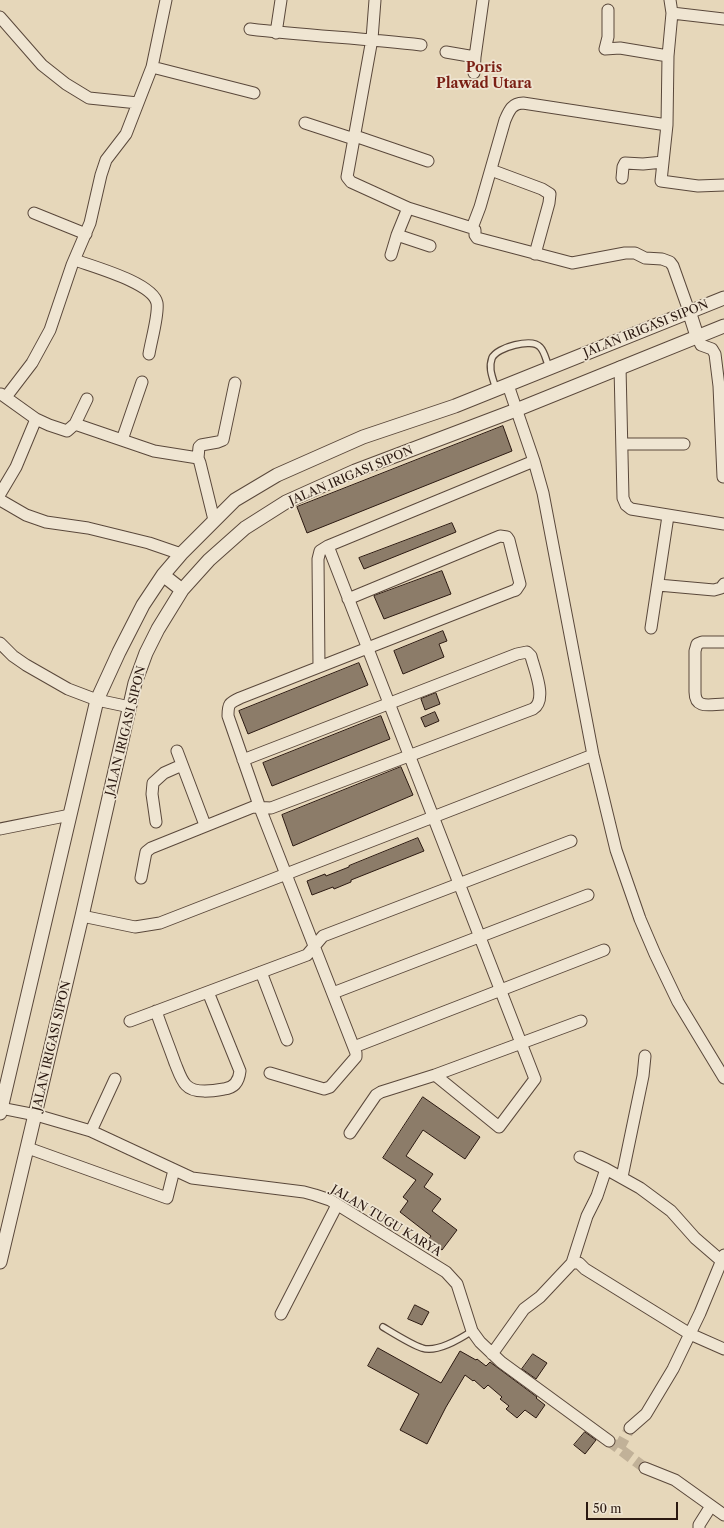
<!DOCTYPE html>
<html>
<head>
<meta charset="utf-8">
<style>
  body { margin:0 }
  #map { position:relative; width:724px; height:1528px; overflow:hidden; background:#e6d7ba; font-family:"Libre Caslon Text",serif }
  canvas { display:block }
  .scale { position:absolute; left:586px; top:1502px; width:92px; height:18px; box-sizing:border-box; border:2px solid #2b1911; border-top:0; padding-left:5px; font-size:12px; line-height:14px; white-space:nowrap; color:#2b1911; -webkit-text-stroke:3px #efe5d2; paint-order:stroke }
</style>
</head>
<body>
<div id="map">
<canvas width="724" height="1528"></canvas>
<div class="scale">50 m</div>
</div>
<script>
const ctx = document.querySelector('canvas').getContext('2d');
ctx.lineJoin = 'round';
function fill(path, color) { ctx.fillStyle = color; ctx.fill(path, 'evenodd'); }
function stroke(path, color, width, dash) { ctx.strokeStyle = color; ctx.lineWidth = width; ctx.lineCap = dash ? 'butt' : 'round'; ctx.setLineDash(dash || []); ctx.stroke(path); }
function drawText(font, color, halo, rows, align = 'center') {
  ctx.font = font + ' "Libre Caslon Text",serif'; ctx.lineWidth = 3.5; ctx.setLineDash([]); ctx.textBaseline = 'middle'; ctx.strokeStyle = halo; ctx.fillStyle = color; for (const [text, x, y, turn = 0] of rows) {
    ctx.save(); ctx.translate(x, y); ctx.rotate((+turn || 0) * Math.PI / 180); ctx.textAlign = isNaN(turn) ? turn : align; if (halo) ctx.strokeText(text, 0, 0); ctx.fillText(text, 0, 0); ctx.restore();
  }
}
const building = new Path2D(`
  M503 426 512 451 307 533 297 507Z
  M452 523 456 532 364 569 359 558Z
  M442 571 451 594 384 619 374 596Z
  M443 631 447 641 439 644 444 657 403 674 394 651Z
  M359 663 368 685 248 734 239 711Z
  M436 693 440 704 425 710 421 699Z
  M435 712 439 721 425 727 421 718Z
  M381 716 390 739 272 786 263 763Z
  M401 767 413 795 293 846 282 815Z
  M418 838 424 851 351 880V882L334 889 333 887 312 895 307 881 325 874 326 876 349 867V866Z
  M423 1097 480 1137 465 1159 423 1130 406 1156 433 1174 424 1187 441 1199 432 1211 457 1230 442 1250 428 1240 431 1236 400 1212 408 1201 403 1197 416 1180 383 1158Z
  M415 1305 429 1312 422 1325 408 1319Z
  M378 1348 441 1383 460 1351 476 1360 477 1359 486 1366 490 1362 537 1397 536 1398 545 1405 536 1418 525 1410 517 1418 506 1409 509 1406 500 1399 502 1397 488 1385 484 1389 474 1380 473 1381 465 1375 446 1407 427 1444 400 1430 419 1394 368 1366Z
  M533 1354 547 1363 536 1379 522 1369Z
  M585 1432 596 1440 585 1454 574 1445Z`);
const minorTunnel = new Path2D(`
  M609 1441 645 1468
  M619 1448 630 1428`);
const service = new Path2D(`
  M496 389C493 378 488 369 492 358 497 347 532 338 540 347 545 352 546 361 549 367
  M383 1327C393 1333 412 1345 422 1348 436 1353 460 1339 472 1331`);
const minor = new Path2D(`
  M375 0 372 39 347 177 351 182 408 208 472 228 475 230V235L477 238 572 263 625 253H635L645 258 662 259 670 262 673 266 689 311
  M670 0 672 13 724 19
  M608 10V37L605 49 620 48 668 56
  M672 13 668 56 667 125 661 181 698 186 724 185
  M0 17 42 65 66 84 89 98 138 103
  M250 29C306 36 364 38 421 45
  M276 33 281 0
  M446 52 475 57
  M152 67 254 93
  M474 73 475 57 483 0
  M305 123 354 139
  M355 136 428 161
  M491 170 542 189 550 194 549 203 535 254
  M622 178 623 167 625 163 643 164 663 162
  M34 213 86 234
  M472 228 480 207 505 120C509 111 512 103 523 103L667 125
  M397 235 430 246
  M391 255 397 235 408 208
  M75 260C94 267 153 283 157 303 159 314 151 341 149 354
  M697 336 701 345 712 349 715 354 719 386 723 477
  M620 367 623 498 626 505 631 509 724 524
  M508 385 534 461 543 493 593 755 616 850 640 919 655 954 678 1002 724 1078
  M1 394 36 419 49 425 67 431 75 424 87 399
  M6 397 32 363 50 330 72 265 90 223 101 175 106 160 126 134 152 67 166 0
  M75 424 154 451 198 458 200 463 214 520
  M122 440 142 382
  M622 444H684
  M198 458 199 447 201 445 218 442 223 440 235 383
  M0 494 16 467 36 419
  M0 500 26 515 46 522 88 528 149 543 181 554
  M328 546 535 1079 499 1127 435 1075
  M658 585 714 590 721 588 724 584
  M651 628 668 516
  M724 642H702L697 644 695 651V692C695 710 711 704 724 704
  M0 643 13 656 26 665 68 689 97 700 130 707
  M319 667 318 559 320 551 328 546 534 461
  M177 751 205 825
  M156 822 152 794 153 783 164 773 182 765
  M0 829 70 815
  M141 878 146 852 151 848 253 807 271 808 533 709C548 700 534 669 531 656L527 652 517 654 243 760
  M82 916 135 927 160 923 593 755
  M261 972 287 1040
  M333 993 588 895
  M156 1011C162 1029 169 1046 175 1063 178 1070 181 1080 186 1085 194 1094 213 1091 224 1089 235 1088 239 1080 240 1071L208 992
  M130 1021 307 955 323 936 571 841
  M354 1047 604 950
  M270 1073 324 1089 330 1087 356 1057V1053L260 808 228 716C228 704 229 703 240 698L513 591 516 590 520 584 509 540 507 537 500 536 348 599
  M0 1108 36 1115 91 1131 192 1178 304 1192 315 1195 330 1200 446 1272 457 1284 472 1331 480 1342 501 1362 609 1441
  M91 1131 115 1079
  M350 1133 376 1095 381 1092 435 1075 581 1021
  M28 1148 167 1198 174 1170
  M580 1157 606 1169 640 1188 671 1211 695 1238 724 1263
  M622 1177 643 1076 645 1056
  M572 1263 587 1216 597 1196 606 1169
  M281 1314 337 1205
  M492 1354 524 1309 540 1297 572 1263H579L585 1269 690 1334 724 1349
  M630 1428 646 1414 673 1369 700 1313 724 1255
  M645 1468 675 1480 724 1515
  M699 1528V1525L711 1506`);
const tertiary = new Path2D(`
  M689 311 697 336
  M163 575 182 590
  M0 1113 97 700 119 652 143 605 163 575 181 554 235 500 277 475 363 437 455 406 724 298
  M0 1262 82 916 135 683 146 653 158 629 182 590 209 560 245 528 286 502 355 471 516 410 724 326`);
const streetNames = [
  ["JALAN IRIGASI SIPON",646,329,-22],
  ["JALAN IRIGASI SIPON",351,476,-23],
  ["JALAN IRIGASI SIPON",126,731,-76],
  ["JALAN IRIGASI SIPON",52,1046,-77],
  ["JALAN TUGU KARYA",386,1221,31]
];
const quarterNames = [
  ["Poris",484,68],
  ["Plawad Utara",484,84]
];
fill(building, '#8c7c69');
stroke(building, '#2b1911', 1);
stroke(minorTunnel, '#c1b198', 11, [11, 5.5]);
stroke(service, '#5a483b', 8);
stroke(minor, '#5a483b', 13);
stroke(tertiary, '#5a483b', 15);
stroke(service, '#efe5d2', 5.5);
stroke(minor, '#efe5d2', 11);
stroke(tertiary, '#efe5d2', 13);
drawText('12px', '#2b1911', '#efe5d2', streetNames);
drawText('bold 14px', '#7a1f14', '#efe5d2', quarterNames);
</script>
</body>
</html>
